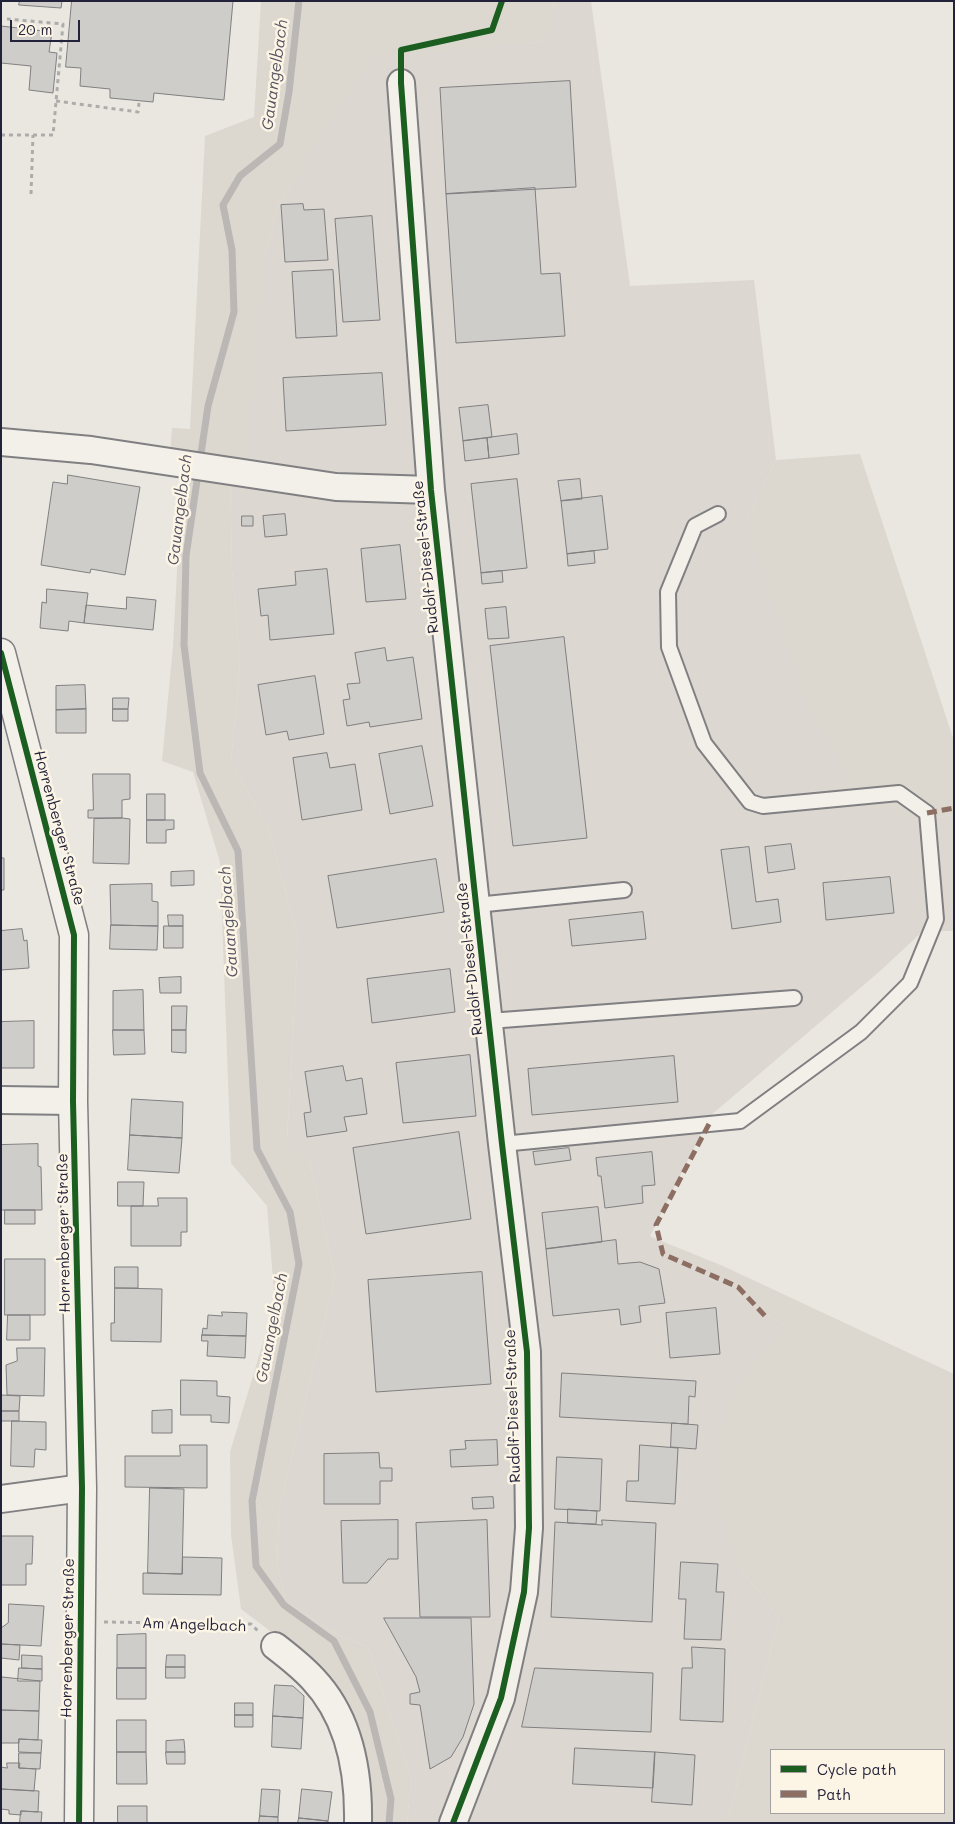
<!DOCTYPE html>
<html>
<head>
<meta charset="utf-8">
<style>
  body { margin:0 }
  #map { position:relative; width:955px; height:1824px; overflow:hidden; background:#eae7e0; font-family:Mali,sans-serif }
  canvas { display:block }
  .frame { position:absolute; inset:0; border:2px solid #22223b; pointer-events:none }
  .legend { position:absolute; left:770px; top:1749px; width:175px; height:65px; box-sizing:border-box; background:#fcf5e5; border:1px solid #a5a1a1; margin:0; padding:6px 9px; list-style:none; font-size:15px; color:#22223b }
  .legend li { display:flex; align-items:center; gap:10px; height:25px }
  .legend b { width:25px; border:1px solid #a5a1a1 }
  .scale { position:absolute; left:10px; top:20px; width:70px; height:22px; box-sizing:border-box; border:2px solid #22223b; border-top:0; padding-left:6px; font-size:15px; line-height:18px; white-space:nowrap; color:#22223b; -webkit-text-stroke:4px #fcf5e5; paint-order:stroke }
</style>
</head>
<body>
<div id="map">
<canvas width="955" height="1824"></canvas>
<div class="frame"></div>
<ul class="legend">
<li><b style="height:6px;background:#1b5e20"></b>Cycle path</li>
<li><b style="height:6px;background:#8d6e63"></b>Path</li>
</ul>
<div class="scale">20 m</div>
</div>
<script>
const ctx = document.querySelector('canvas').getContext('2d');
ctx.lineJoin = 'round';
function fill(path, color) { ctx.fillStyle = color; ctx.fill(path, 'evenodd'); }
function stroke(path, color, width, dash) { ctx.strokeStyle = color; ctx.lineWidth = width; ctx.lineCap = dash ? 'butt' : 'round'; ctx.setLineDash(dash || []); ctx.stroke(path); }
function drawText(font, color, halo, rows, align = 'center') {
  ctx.font = font + ' Mali,sans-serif'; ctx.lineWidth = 5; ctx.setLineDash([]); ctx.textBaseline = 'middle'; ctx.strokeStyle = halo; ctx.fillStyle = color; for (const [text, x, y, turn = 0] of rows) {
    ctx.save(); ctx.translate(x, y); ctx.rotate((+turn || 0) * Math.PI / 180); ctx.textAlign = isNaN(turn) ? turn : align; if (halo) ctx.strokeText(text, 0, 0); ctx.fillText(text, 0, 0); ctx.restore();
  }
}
const built = new Path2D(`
  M554 1H591L630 286 754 280 776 460 746 522 909 820 954 815V931H923L879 972 710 1116 650 1236 783 1325 735 1562 779 1618 727 1823H407L411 1780 368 1647 339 1636 286 1602 277 1564 279 1510 335 1277 309 1158 287 1140 298 938 268 827 231 762 240 662 232 570 230 468 266 252 278 206 369 58 546 41Z`);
const green = new Path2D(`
  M261 1H554L547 41 369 59 278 206 266 252 244 470 230 468 232 570 240 662 231 762 268 827 298 938 287 1139 309 1158 335 1277 279 1510 277 1564 286 1602 339 1636 368 1647 411 1780 407 1823H368L312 1663 241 1609 231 1535 230 1452 275 1303 267 1206 231 1163 220 862 193 772 162 761 173 646 183 459 170 456 172 428 190 429 205 136 254 117Z
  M860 454 954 741V815L909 820 865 804 811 714 746 522 776 460Z
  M649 1236 723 1266 954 1374V1823H727L779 1618 735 1562 713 1481 728 1403 783 1325ZM771 1750H944V1813H771Z`);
const stream = new Path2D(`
  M299 1 289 92 280 144 240 176 223 205 232 250 234 312 208 406 186 556 184 645 200 773 238 851 257 1149 290 1212 299 1264 252 1501 256 1566 284 1605 334 1641 370 1712 391 1799 389 1823`);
const building = new Path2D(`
  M20 1H62L61 8 19 5Z
  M72 1H233L224 100 154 93 153 102 110 98V89L80 86 81 68 66 67Z
  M1 26 52 32 49 52 57 53 53 93 29 90 31 66 1 63Z
  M570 81 576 187 446 194 440 88Z
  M535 188 541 274 560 273 565 336 456 343 446 194Z
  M303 204 304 210 324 209 328 260 285 262 281 205Z
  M372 216 380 320 343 322 335 219Z
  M333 270 337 336 296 338 292 272Z
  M382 373 386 425 286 431 283 378Z
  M488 405 492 437 463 441 459 408Z
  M517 434 519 454 489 458 487 438Z
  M487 438 489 458 465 461 463 441Z
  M68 475 140 487 125 575 91 569 90 573 41 565 53 482 67 484Z
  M517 479 527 568 481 573 471 484Z
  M580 479 582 499 561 501 558 481Z
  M602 496 608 549 567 554 561 501Z
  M285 514 287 535 265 537 263 516Z
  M242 516H253V526H242Z
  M400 545 406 599 366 602 361 549Z
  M594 551 595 563 568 566 567 554Z
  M327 569 334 634 270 640 268 615 261 616 258 589 296 585 295 572Z
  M502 571 503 582 482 584 481 573Z
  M47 589 88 593 84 623 69 621 68 631 40 628 42 602 46 603Z
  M127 597 156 600 153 630 84 623 86 605 126 609Z
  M506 607 509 638 488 639 485 609Z
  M564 637 587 838 513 846 490 646Z
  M385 648 387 661 413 657 422 719 370 727 369 722 347 726 343 700 350 699 347 684 360 683 355 653Z
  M315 676 324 734 289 740 287 731 266 735 258 685Z
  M85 685 86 709 56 710V686Z
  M113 698H129L128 709H113Z
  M86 709V733H56V710Z
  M113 709H128V721H113Z
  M422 746 433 806 390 814 379 754Z
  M327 753 330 768 355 764 362 810 302 820 293 758Z
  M93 774H130V799L122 800V818H88V810H93Z
  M147 794H165V820H147Z
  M122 818 130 819 129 864 93 863 94 819Z
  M147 820H174V829L166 830V843H147Z
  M791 844 795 869 768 873 765 847Z
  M749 847 756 902 778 899 781 922 732 929 721 850Z
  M1 858H4V890H1Z
  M436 859 444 912 337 928 328 876Z
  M194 871V885L171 886V872Z
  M890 877 894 913 826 920 823 883Z
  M152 884V901L158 902V926L111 925 110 885Z
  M643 912 646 939 572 946 569 920Z
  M168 915H183V926H169Z
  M111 925 158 926 157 950 110 949Z
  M164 926H183V948H164Z
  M22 929 24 941 27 940 29 968 1 970V931Z
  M450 969 455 1012 372 1023 367 979Z
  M181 977V993H160L159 978Z
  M143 990 144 1030H113V991Z
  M172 1006H187L186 1030H172Z
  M34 1021V1068H1V1022Z
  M113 1030H144L145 1054 114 1055Z
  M172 1030H186V1053L172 1052Z
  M470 1055 476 1116 403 1123 396 1063Z
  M674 1056 678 1102 532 1115 528 1069Z
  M343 1066 346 1081 362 1078 367 1114 344 1117 347 1131 307 1137 304 1113 311 1112 305 1072Z
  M132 1099 183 1102 182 1138 130 1135Z
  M459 1132 471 1219 366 1234 353 1148Z
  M130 1135 182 1138 179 1173 128 1170Z
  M38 1144V1166L41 1167 42 1210H1V1145Z
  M569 1148 571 1160 535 1165 533 1152Z
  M652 1152 655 1185 642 1186 643 1203 605 1208 601 1176H598L596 1158Z
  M118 1182H144L143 1206H118Z
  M158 1198H187V1232H181V1246H131V1206H158Z
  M598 1207 602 1242 546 1249 542 1213Z
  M5 1210H35V1224H5Z
  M616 1240 618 1264 640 1262 659 1269 665 1303 639 1306 641 1322 621 1325 619 1309 553 1316 546 1249Z
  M5 1259H45V1315H5Z
  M115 1267H138V1288H115Z
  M482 1272 491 1384 376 1392 368 1280Z
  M115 1288 162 1289 161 1342 111 1341V1323H114Z
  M716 1308 720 1354 670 1358 666 1313Z
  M222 1312 247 1313 246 1336 202 1335 203 1328 207 1329 208 1315 222 1316Z
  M8 1315H30V1340H7Z
  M202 1335 246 1336 245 1358 207 1356 208 1341H202Z
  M17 1348H45L44 1396 7 1395 6 1365 17 1361Z
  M562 1373 696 1381 695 1397 689 1396 688 1424 560 1417Z
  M181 1380 217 1381V1396L230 1397 229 1423 211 1422V1415H181Z
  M1 1395 20 1396 19 1411H1Z
  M172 1410V1433H152V1411Z
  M1 1411H19V1421H1Z
  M12 1421 46 1422V1450L35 1449 34 1467 11 1466Z
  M672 1423 698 1425 696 1449 671 1447Z
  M497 1440 498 1465 451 1467 450 1450 466 1449 465 1441Z
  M180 1445H207V1488L125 1487V1456H180Z
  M640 1445 678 1448 675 1504 626 1501 627 1481H638Z
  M379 1453 380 1468H392V1481H380V1504H324V1454Z
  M557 1457 602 1459 600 1511 555 1509Z
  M150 1488 184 1489 182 1574 148 1573Z
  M493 1497 494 1508 473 1509 472 1498Z
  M568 1509 597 1511 596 1524 568 1523Z
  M398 1520V1559H388L367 1583H343L341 1521Z
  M487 1520 490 1617H420L416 1523Z
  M602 1520 656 1523 652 1622 551 1617 555 1522 602 1525Z
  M1 1536H33L32 1564H26V1585H1Z
  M183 1557 222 1558 221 1595 143 1594V1573L182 1574Z
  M681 1562 718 1564 716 1592H724L721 1640 684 1639 686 1599H679Z
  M9 1604 44 1606 41 1646 1 1644V1628L8 1623Z
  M384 1618H471L474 1704 463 1737 451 1757 430 1769 420 1705 410 1704V1694L420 1692 416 1677Z
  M146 1634V1668H117V1635Z
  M1 1644 20 1645 19 1660 1 1658Z
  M692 1647 725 1649 723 1722 680 1720 682 1668H692Z
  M22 1655 42 1656V1669L22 1668Z
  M167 1655H185V1667H166Z
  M166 1667H185V1678H166Z
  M19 1668 42 1669V1681H18Z
  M117 1668H146V1699H117Z
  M535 1668 653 1673 651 1732 522 1727Z
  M2 1677 40 1681 39 1711 1 1710Z
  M275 1685 293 1686 304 1696 303 1718 273 1716Z
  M235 1703H253V1715H235Z
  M1 1710 39 1711 38 1740 19 1739V1743H1Z
  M235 1715H253V1727H235Z
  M273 1716 303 1718 301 1749 272 1747Z
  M117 1720H146V1752H117Z
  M19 1739 42 1740 41 1753 19 1752Z
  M184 1740 185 1752H166V1741Z
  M575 1748 655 1752 653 1788 573 1784Z
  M117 1752H146L147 1784H117Z
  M166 1752H185V1764H167Z
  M655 1752 695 1755 692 1805 652 1802Z
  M19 1753H41L40 1769 19 1768Z
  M7 1763H20L19 1768 36 1769 34 1791 1 1789V1767L7 1768Z
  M1 1789 39 1791 38 1812 21 1811V1815L9 1814V1810L1 1809Z
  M262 1789 280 1790 278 1817 260 1816Z
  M302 1789 332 1792 328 1821 299 1818Z
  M118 1806H147V1823H118Z
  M21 1811 42 1812 41 1823H20Z
  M260 1816 278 1817V1823H259Z
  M299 1818 328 1821V1823H298Z`);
const path = new Path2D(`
  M56 101 138 112 139 103
  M1 135H53L63 24 7 19
  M31 194 33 135
  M104 1622 251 1624 258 1631`);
const lane = new Path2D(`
  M476 905 624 890
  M489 1021 794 998
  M502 1144 740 1121 861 1032 910 983 936 919 927 813 899 793 763 806 750 802 704 743 669 647 668 592 695 526 718 514`);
const street = new Path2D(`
  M401 83 431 490 502 1144 527 1352 529 1528 524 1592 501 1698 453 1823
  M1 442 91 450 336 487 431 490
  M1 1100 73 1101
  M1 1499 82 1488
  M275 1646C288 1656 302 1667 313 1679 349 1717 359 1772 358 1823`);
const secondary = new Path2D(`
  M1 653 74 935 73 1101 82 1488 79 1823`);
const quiet = new Path2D(`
  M927 813 954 808
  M709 1124 656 1225 663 1254 738 1287 766 1317`);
const cycleway = new Path2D(`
  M1 653 74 935 73 1101 82 1488 79 1823
  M453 1823 501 1698 524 1592 529 1528 527 1352 502 1144 431 490 401 83V50L492 30 502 1`);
const streetNames = [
  ["Rudolf-Diesel-Straße",426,557,-96],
  ["Horrenberger Straße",59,828,75],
  ["Rudolf-Diesel-Straße",470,959,-96],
  ["Horrenberger Straße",64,1233,-91],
  ["Rudolf-Diesel-Straße",513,1406,-92],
  ["Am Angelbach",194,1625,2],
  ["Horrenberger Straße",68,1638,-89]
];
const waterNames = [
  ["Gauangelbach",275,75,-82],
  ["Gauangelbach",180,510,-83],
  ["Gauangelbach",229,922,-94],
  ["Gauangelbach",272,1328,-79]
];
fill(built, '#dcd7d1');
fill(green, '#dcd8d0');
stroke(stream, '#bab7b5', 7);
fill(building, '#cfcdc9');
stroke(building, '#807f81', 1);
stroke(lane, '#807f81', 18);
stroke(street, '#807f81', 30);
stroke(secondary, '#807f81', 31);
stroke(path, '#aeacab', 3, [4, 4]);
stroke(lane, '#f3f0ea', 14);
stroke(street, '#f3f0ea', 26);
stroke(secondary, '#f3f0ea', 28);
stroke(quiet, '#8d6e63', 5, [10, 5]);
stroke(cycleway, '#1b5e20', 6);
drawText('15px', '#22223b', '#fcf5e5', streetNames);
drawText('italic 16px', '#575564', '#fcf5e5', waterNames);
</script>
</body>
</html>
